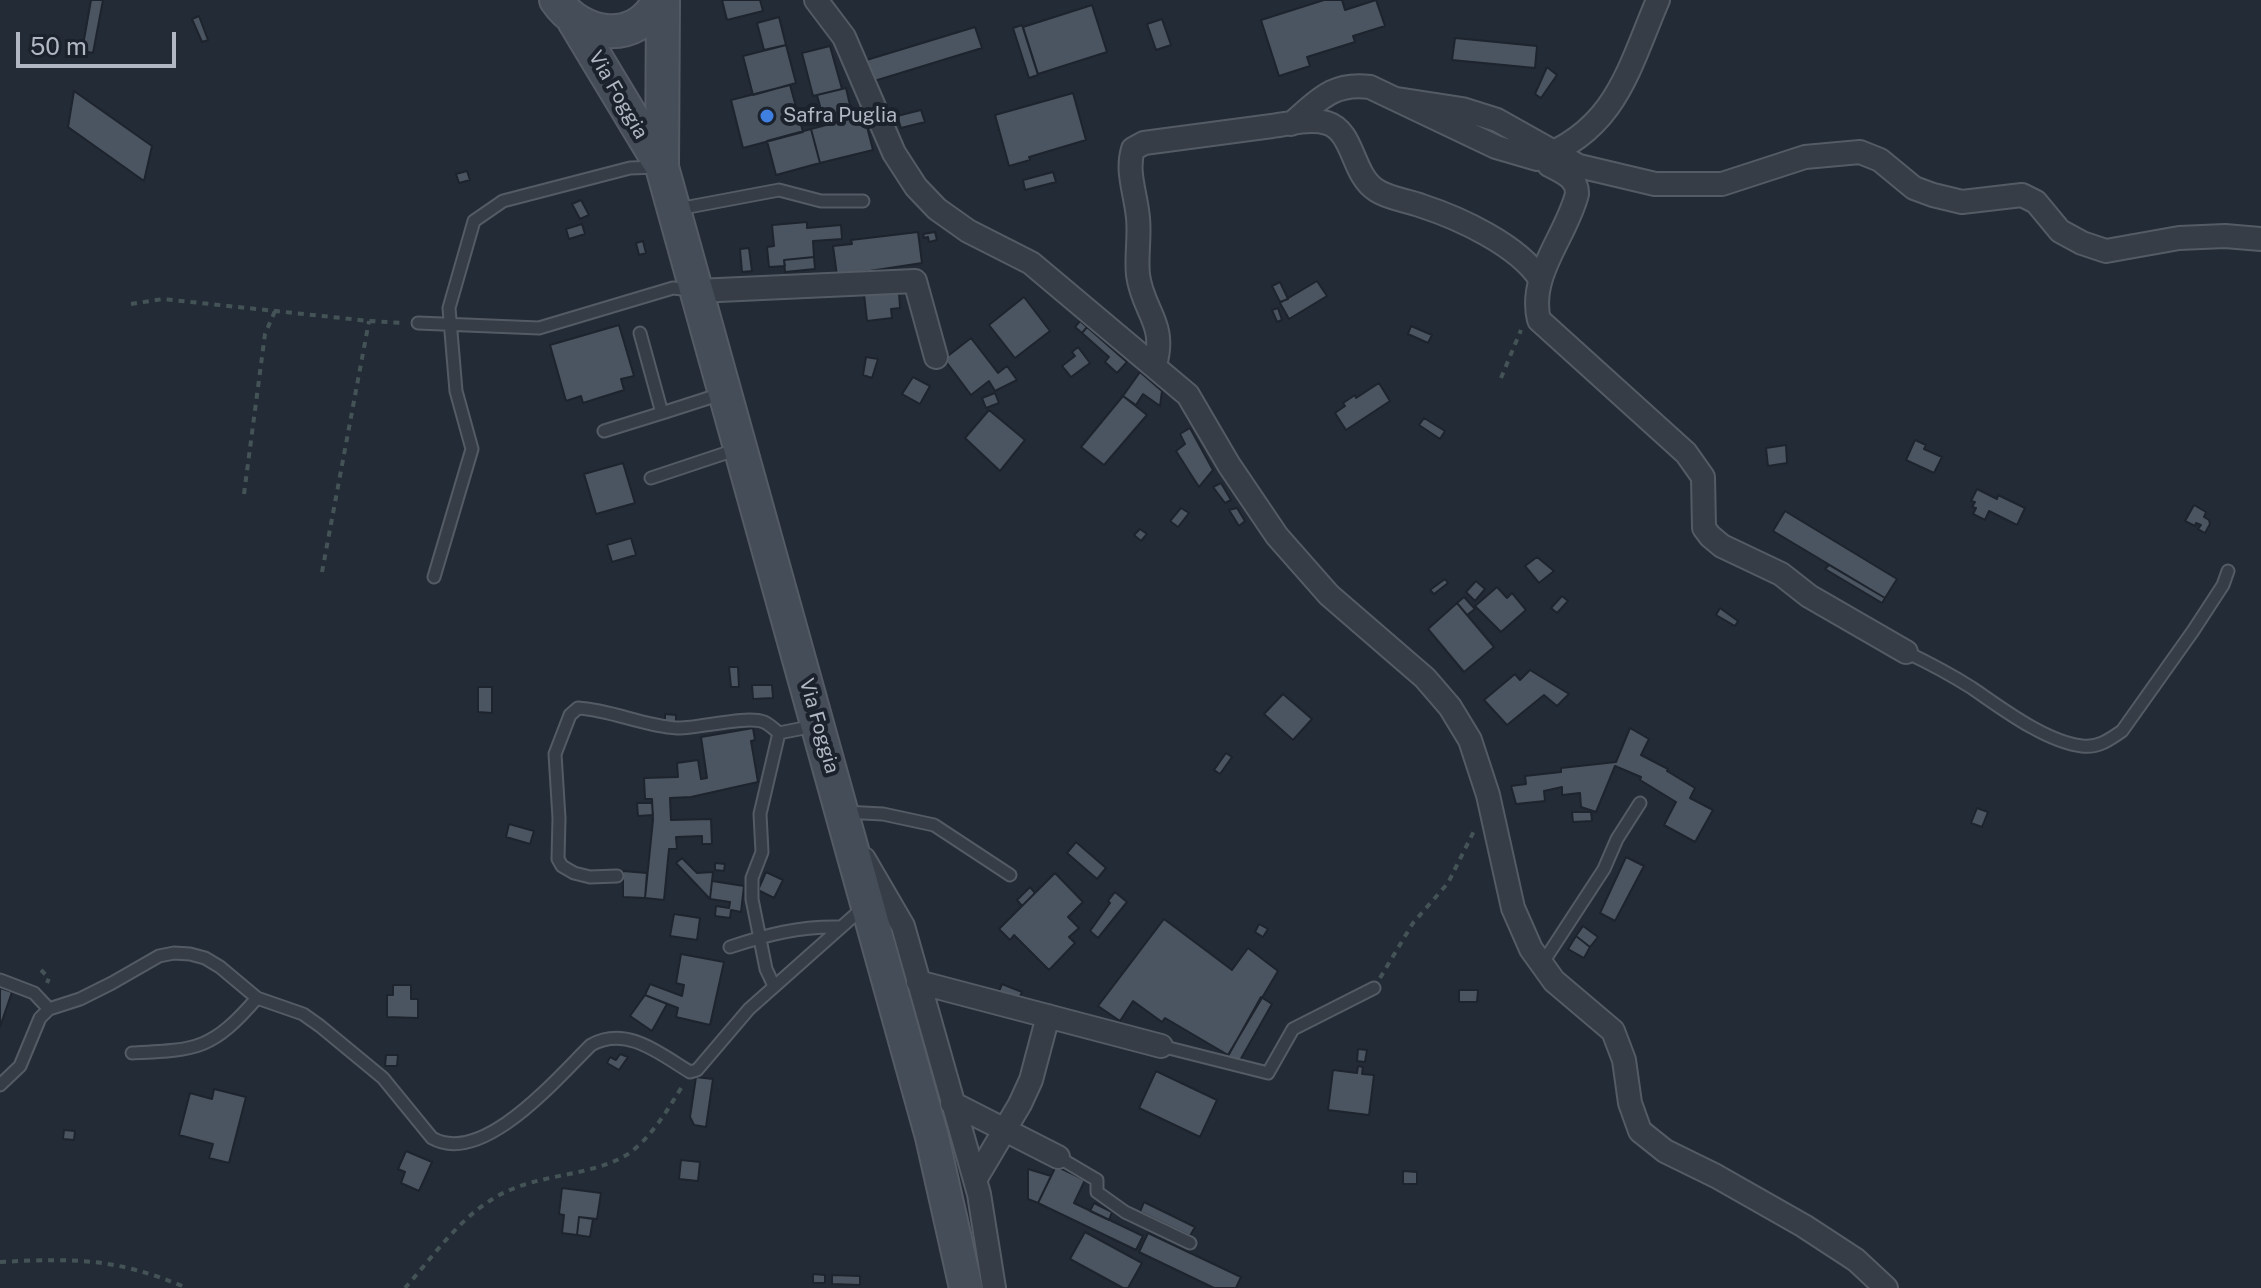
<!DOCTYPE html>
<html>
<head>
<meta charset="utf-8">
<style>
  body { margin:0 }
  #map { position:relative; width:2261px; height:1288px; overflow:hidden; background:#232b36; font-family:"Public Sans",sans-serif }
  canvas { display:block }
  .scale { position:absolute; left:16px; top:32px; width:160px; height:36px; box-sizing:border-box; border:4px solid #b1b8c3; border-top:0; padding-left:10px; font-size:24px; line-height:28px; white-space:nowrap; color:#b1b8c3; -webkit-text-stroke:6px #1c222b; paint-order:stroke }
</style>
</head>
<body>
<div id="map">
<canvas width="2261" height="1288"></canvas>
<div class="scale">50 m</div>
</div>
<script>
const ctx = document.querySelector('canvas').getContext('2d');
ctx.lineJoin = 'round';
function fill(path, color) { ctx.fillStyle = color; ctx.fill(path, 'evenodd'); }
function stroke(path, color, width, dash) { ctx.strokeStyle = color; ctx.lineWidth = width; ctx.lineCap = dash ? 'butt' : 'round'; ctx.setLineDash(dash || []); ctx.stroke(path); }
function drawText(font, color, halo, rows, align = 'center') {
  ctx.font = font + ' "Public Sans",sans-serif'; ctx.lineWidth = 8; ctx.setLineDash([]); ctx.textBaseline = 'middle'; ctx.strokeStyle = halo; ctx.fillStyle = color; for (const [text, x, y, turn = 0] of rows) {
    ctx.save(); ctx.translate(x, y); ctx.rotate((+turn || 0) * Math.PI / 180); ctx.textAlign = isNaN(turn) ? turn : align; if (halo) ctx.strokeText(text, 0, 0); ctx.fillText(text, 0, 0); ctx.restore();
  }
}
const building = new Path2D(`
  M91 0H103L93 53 82 51Z
  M722 0H760L763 11 727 20Z
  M1324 0H1342L1345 10 1376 0 1385 26 1353 36 1355 42 1307 57 1310 66 1279 76 1261 20Z
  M1092 5 1107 52 1038 74 1023 27Z
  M199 16 208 40 202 42 192 19Z
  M779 17 786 45 764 50 757 23Z
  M1162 19 1171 45 1156 50 1147 24Z
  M1022 25 1038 75 1029 78 1013 28Z
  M975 27 982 48 871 82 860 62Z
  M1455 38 1537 46 1535 68 1452 60Z
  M786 45 796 83 753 95 743 56Z
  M830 46 842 89 813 96 802 53Z
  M1547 67 1557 75 1541 98 1535 94Z
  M790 85 803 132 743 148 731 100Z
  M846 88 853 118 825 125 817 95Z
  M74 91 152 146 144 181 68 127Z
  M1073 93 1086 140 1029 157 1030 160 1009 166 995 115Z
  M921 110 925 122 901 128 897 116Z
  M864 115 873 150 820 163 811 129Z
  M811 129 820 163 776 175 767 141Z
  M467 171 470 180 459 183 456 174Z
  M1053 172 1056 182 1025 190 1023 180Z
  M581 200 589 215 580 219 572 204Z
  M807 222V228L841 225 842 239 813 241 814 257 784 260 785 266 769 267 767 247 774 246 772 225Z
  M582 224 585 234 569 239 566 229Z
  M918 232 922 263 837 276 833 246 852 244 851 240Z
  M935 232 937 240 929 242 928 237 924 238 923 234Z
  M643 241 646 253 639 255 636 243Z
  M749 248 752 271 742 272 740 249Z
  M814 257 815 269 785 272 784 260Z
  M1317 281 1327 296 1289 319 1280 303Z
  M1280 282 1288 299 1280 302 1272 286Z
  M889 292 890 294 899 293 900 308 891 309 892 318 867 321 864 294Z
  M1024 297 1050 331 1015 358 989 325Z
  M1278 308 1282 320 1277 322 1272 310Z
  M1080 321 1087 327 1082 333 1075 327Z
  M619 325 634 376 621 379 624 390 583 403 581 396 566 401 550 345Z
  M1411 326 1432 335 1428 343 1408 334Z
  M1087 327 1127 362 1117 373 1105 362 1109 357 1082 333Z
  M971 338 998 373 1007 366 1017 380 995 391 989 381 971 395 944 359Z
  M1078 347 1090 363 1071 377 1062 366 1075 356 1072 352Z
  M866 357 878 359 872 378 863 375Z
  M1140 372 1162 391 1160 406 1143 394 1136 405 1123 396Z
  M913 377 930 386 920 404 902 394Z
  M1379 383 1390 401 1346 430 1335 413 1345 406 1343 403 1355 395 1356 398Z
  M995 393 999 403 986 408 982 398Z
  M1123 396 1147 415 1104 465 1081 447Z
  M989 410 1025 440 1000 471 965 438Z
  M1424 418 1445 431 1440 439 1419 425Z
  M1190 428 1213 470 1199 487 1176 451 1185 444 1180 434Z
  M1915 440 1926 445 1924 449 1942 457 1934 473 1906 460Z
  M1786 445 1787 463 1768 466 1766 448Z
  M623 463 635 503 596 514 584 474Z
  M1221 483 1231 500 1225 503 1213 487Z
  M1977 489 1997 499 1998 495 2025 508 2017 525 1989 511 1985 520 1973 514 1976 508 1972 507 1975 502 1971 501Z
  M2194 505 2206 512 2204 517 2209 520 2210 524 2205 533 2198 529 2201 525 2196 523 2195 526 2185 521Z
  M1181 508 1189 513 1178 527 1170 521Z
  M1237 508 1245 521 1239 526 1229 510Z
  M1785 511 1897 579 1885 598 1773 531Z
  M1140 529 1147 534 1141 541 1134 535Z
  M631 538 636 555 612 562 607 545Z
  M1537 557 1554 571 1539 583 1525 566Z
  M1829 565 1885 598 1882 603 1825 569Z
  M1445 579 1448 583 1434 594 1430 590Z
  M1476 581 1485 589 1475 601 1466 592Z
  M1497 587 1507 598 1512 593 1526 610 1501 632 1475 606Z
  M1562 596 1568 601 1557 613 1551 608Z
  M1464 597 1475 609 1467 615 1457 603Z
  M1457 603 1494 647 1464 672 1428 629Z
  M1720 608 1738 621 1735 626 1716 615Z
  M729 667H738L739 687H731Z
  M1530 670 1569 694 1557 706 1544 695 1507 725 1484 700 1515 674 1520 680Z
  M752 685H772L773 698 753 699Z
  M478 687H492V713L478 712Z
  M1283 694 1312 719 1293 740 1264 714Z
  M665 714 676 715V723L665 722Z
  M753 728 755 740 751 741 758 782 691 797 670 798 671 820 711 819 712 844H702V836L676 837 677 849H669L664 900 645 898 653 820 652 799H645L644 778 678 777 677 763 698 760 701 779 707 778 701 737Z
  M1630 728 1649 739 1641 755 1668 769 1667 771 1695 788 1690 798 1713 810 1695 842 1664 825 1676 802 1640 780 1641 777 1615 766 1596 812 1581 807 1580 793 1562 795V787L1544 791 1545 801 1516 804 1511 786 1526 784 1525 776 1561 772V768L1616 762Z
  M1226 753 1232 757 1220 774 1214 770Z
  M637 803H652L653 815 638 816Z
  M1977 808 1988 812 1982 827 1971 823Z
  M1572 812H1591L1592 821 1573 822Z
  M509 824 534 831 530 844 506 837Z
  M1076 842 1106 868 1097 879 1067 853Z
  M1626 857 1644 866 1615 921 1600 913Z
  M682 858 697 873 713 872 710 899 676 863Z
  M715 863 725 864 724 871 715 870Z
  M623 871 647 873 645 898 623 897Z
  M766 872 783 880 774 898 758 890Z
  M1055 873 1083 902 1068 917 1079 928 1069 937 1075 943 1049 970 1014 935 1010 940 999 929Z
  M712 881 744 886 741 912 731 910 730 918 715 916 716 906 729 908 730 902 710 899Z
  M1030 887 1035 893 1022 906 1017 900Z
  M1115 892 1127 902 1098 938 1090 931 1110 903 1108 901Z
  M674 914 700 918 697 940 670 936Z
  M1164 919 1232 970 1248 948 1278 971 1228 1055 1165 1018 1162 1022 1133 1001 1120 1021 1098 1006Z
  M1259 924 1268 929 1263 937 1255 932Z
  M1583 926 1598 937 1590 947 1576 936Z
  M1576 936 1590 947 1584 958 1568 949Z
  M681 954 724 962 710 1025 676 1017 678 1008 645 995 650 984 682 996 684 985 676 983Z
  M1002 984 1022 992 1017 1004 997 996Z
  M393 985H411V999H418V1018L387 1017V995H393Z
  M0 988 12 992 0 1027Z
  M1459 990H1478L1477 1002H1459Z
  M645 995 667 1004 652 1031 630 1016Z
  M1261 997 1272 1004 1239 1062 1228 1056Z
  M1358 1049 1367 1050 1365 1062 1357 1061Z
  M620 1054 628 1057 619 1070 607 1063 610 1057 616 1060Z
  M386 1055H398L397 1066H385Z
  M1358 1066 1363 1067 1362 1074 1374 1075 1369 1115 1328 1110 1333 1070 1357 1073Z
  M1156 1071 1217 1100 1200 1137 1139 1108Z
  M696 1077 713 1079 706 1127 694 1125 690 1117Z
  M214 1089 246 1097 229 1163 209 1158 213 1144 179 1135 190 1093 212 1099Z
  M64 1130 75 1131 74 1140 63 1139Z
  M406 1151 432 1162 419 1191 401 1183 405 1172 398 1169Z
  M681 1160 700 1162 698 1181 679 1179Z
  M1056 1166 1085 1180 1074 1203 1143 1236 1136 1250 1038 1203Z
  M1028 1169 1051 1176 1038 1203 1028 1199Z
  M1403 1171 1417 1172V1184H1403Z
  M562 1188 601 1193 597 1219 579 1217 577 1235 562 1233 564 1215 559 1214Z
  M1144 1202 1195 1227 1190 1236 1140 1212Z
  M1094 1203 1112 1212 1109 1220 1090 1211Z
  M579 1217 593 1219 590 1237 577 1235Z
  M1085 1232 1142 1263 1128 1288H1123L1070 1259Z
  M1148 1233 1241 1277 1236 1288H1214L1139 1252Z
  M813 1274 825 1275V1283H813Z
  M832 1275 860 1276V1285L832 1284Z`);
const path = new Path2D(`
  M131 304 163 299 369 321 404 323
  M1501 378 1521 330
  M244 494 265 334 275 311
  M322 572 369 321
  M41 970 49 978 47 983
  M1380 978 1413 923 1448 883 1474 831
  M0 1262C76 1258 116 1258 187 1288
  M405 1288C431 1259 457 1221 491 1200 531 1174 579 1178 619 1159 647 1146 668 1109 683 1085`);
const service = new Path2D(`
  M678 209 779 190 821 201H863
  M418 323 539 328 673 288 692 290
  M640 333 662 413 721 394
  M604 431 662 413
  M651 478 738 449
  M434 577 472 449 456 391 449 308 474 221 503 201 630 168 657 167
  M1906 652C1929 663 1950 674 1972 688 2001 708 2046 742 2082 746 2098 748 2109 740 2122 731L2193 631 2223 585 2228 571
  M844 812 883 814 934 825 1010 875
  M617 876 590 877 574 873 562 866 558 859 559 818 555 754 570 715 578 708C612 710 643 726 677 728 697 729 746 715 764 722 769 724 775 730 779 733
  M730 947C766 935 800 926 839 927
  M1542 964 1604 869 1617 839 1640 803
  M0 980 34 993 49 1009
  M774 986 766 969 752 899V878L762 852 760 814 779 733 814 726
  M1161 1046 1268 1073 1293 1029 1374 988
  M132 1053C197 1050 212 1050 257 998
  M0 1085 20 1066 40 1018 49 1009 80 999 112 983 159 956 174 953 190 954 205 958 220 967 257 998 303 1014 320 1026 383 1078 432 1138C483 1167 558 1077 591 1045 627 1025 660 1054 690 1072L697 1070 749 1009 865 906
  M1058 1157 1097 1180V1192L1125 1212 1190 1243`);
const minor = new Path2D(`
  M816 0 844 37 894 153 916 187 937 209 968 231 1031 263 1188 395 1229 465 1277 536 1329 595 1425 678 1450 707 1470 740 1488 795 1513 908 1531 949 1554 981 1613 1031 1624 1060 1630 1103 1640 1131 1665 1151 1716 1176 1804 1226 1856 1260 1886 1288
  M1397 99 1462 109 1497 120 1579 166 1655 184H1722L1805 157 1860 152 1880 160 1914 188 1933 195 1962 202 2022 195 2036 202 2060 231 2082 243 2106 251 2179 238 2225 236 2261 239
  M1291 124C1318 101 1332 82 1370 87L1496 147 1537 159C1616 130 1628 70 1658 0
  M1549 165C1562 172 1578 178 1577 194 1566 237 1528 275 1539 320L1686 453 1703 477 1704 528 1710 536 1722 546 1781 574 1809 596 1906 652
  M697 291 915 281 936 357
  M1155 365C1167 323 1143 312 1138 275 1136 256 1140 237 1138 218 1136 194 1126 172 1133 149L1144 143C1187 137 1229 132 1272 126 1288 124 1310 118 1327 123 1354 131 1352 175 1376 190 1389 199 1407 200 1422 206 1459 218 1518 245 1540 279
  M864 859 903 926 979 1194 994 1288
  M918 982 1161 1046
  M952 1103 1058 1157
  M975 1180 1020 1104 1031 1080 1048 1016`);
const secondary = new Path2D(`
  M556 0C581 37 636 46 659 0
  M663 0 662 167 932 1137 966 1288
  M574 21 662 167`);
const markers = [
  [767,116,8,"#3f7fe0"]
];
const streetNames = [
  ["Via Foggia",618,95,60],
  ["Via Foggia",819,726,74]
];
const poiNames = [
  ["Safra Puglia",783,116]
];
fill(building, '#4b5561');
stroke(building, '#1e242d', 2);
stroke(service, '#545b64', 15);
stroke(minor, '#545b64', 26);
stroke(secondary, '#545b64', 36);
stroke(path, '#445456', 4, [6, 6]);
stroke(service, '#363d46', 11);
stroke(minor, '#363d46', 22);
stroke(secondary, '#454d59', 32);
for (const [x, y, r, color] of markers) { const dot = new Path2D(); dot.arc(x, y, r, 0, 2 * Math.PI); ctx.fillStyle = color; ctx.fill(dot); stroke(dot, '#1c222b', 3); }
drawText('20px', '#b1b8c3', '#1c222b', streetNames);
drawText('20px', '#b1b8c3', '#1c222b', poiNames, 'left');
</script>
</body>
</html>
